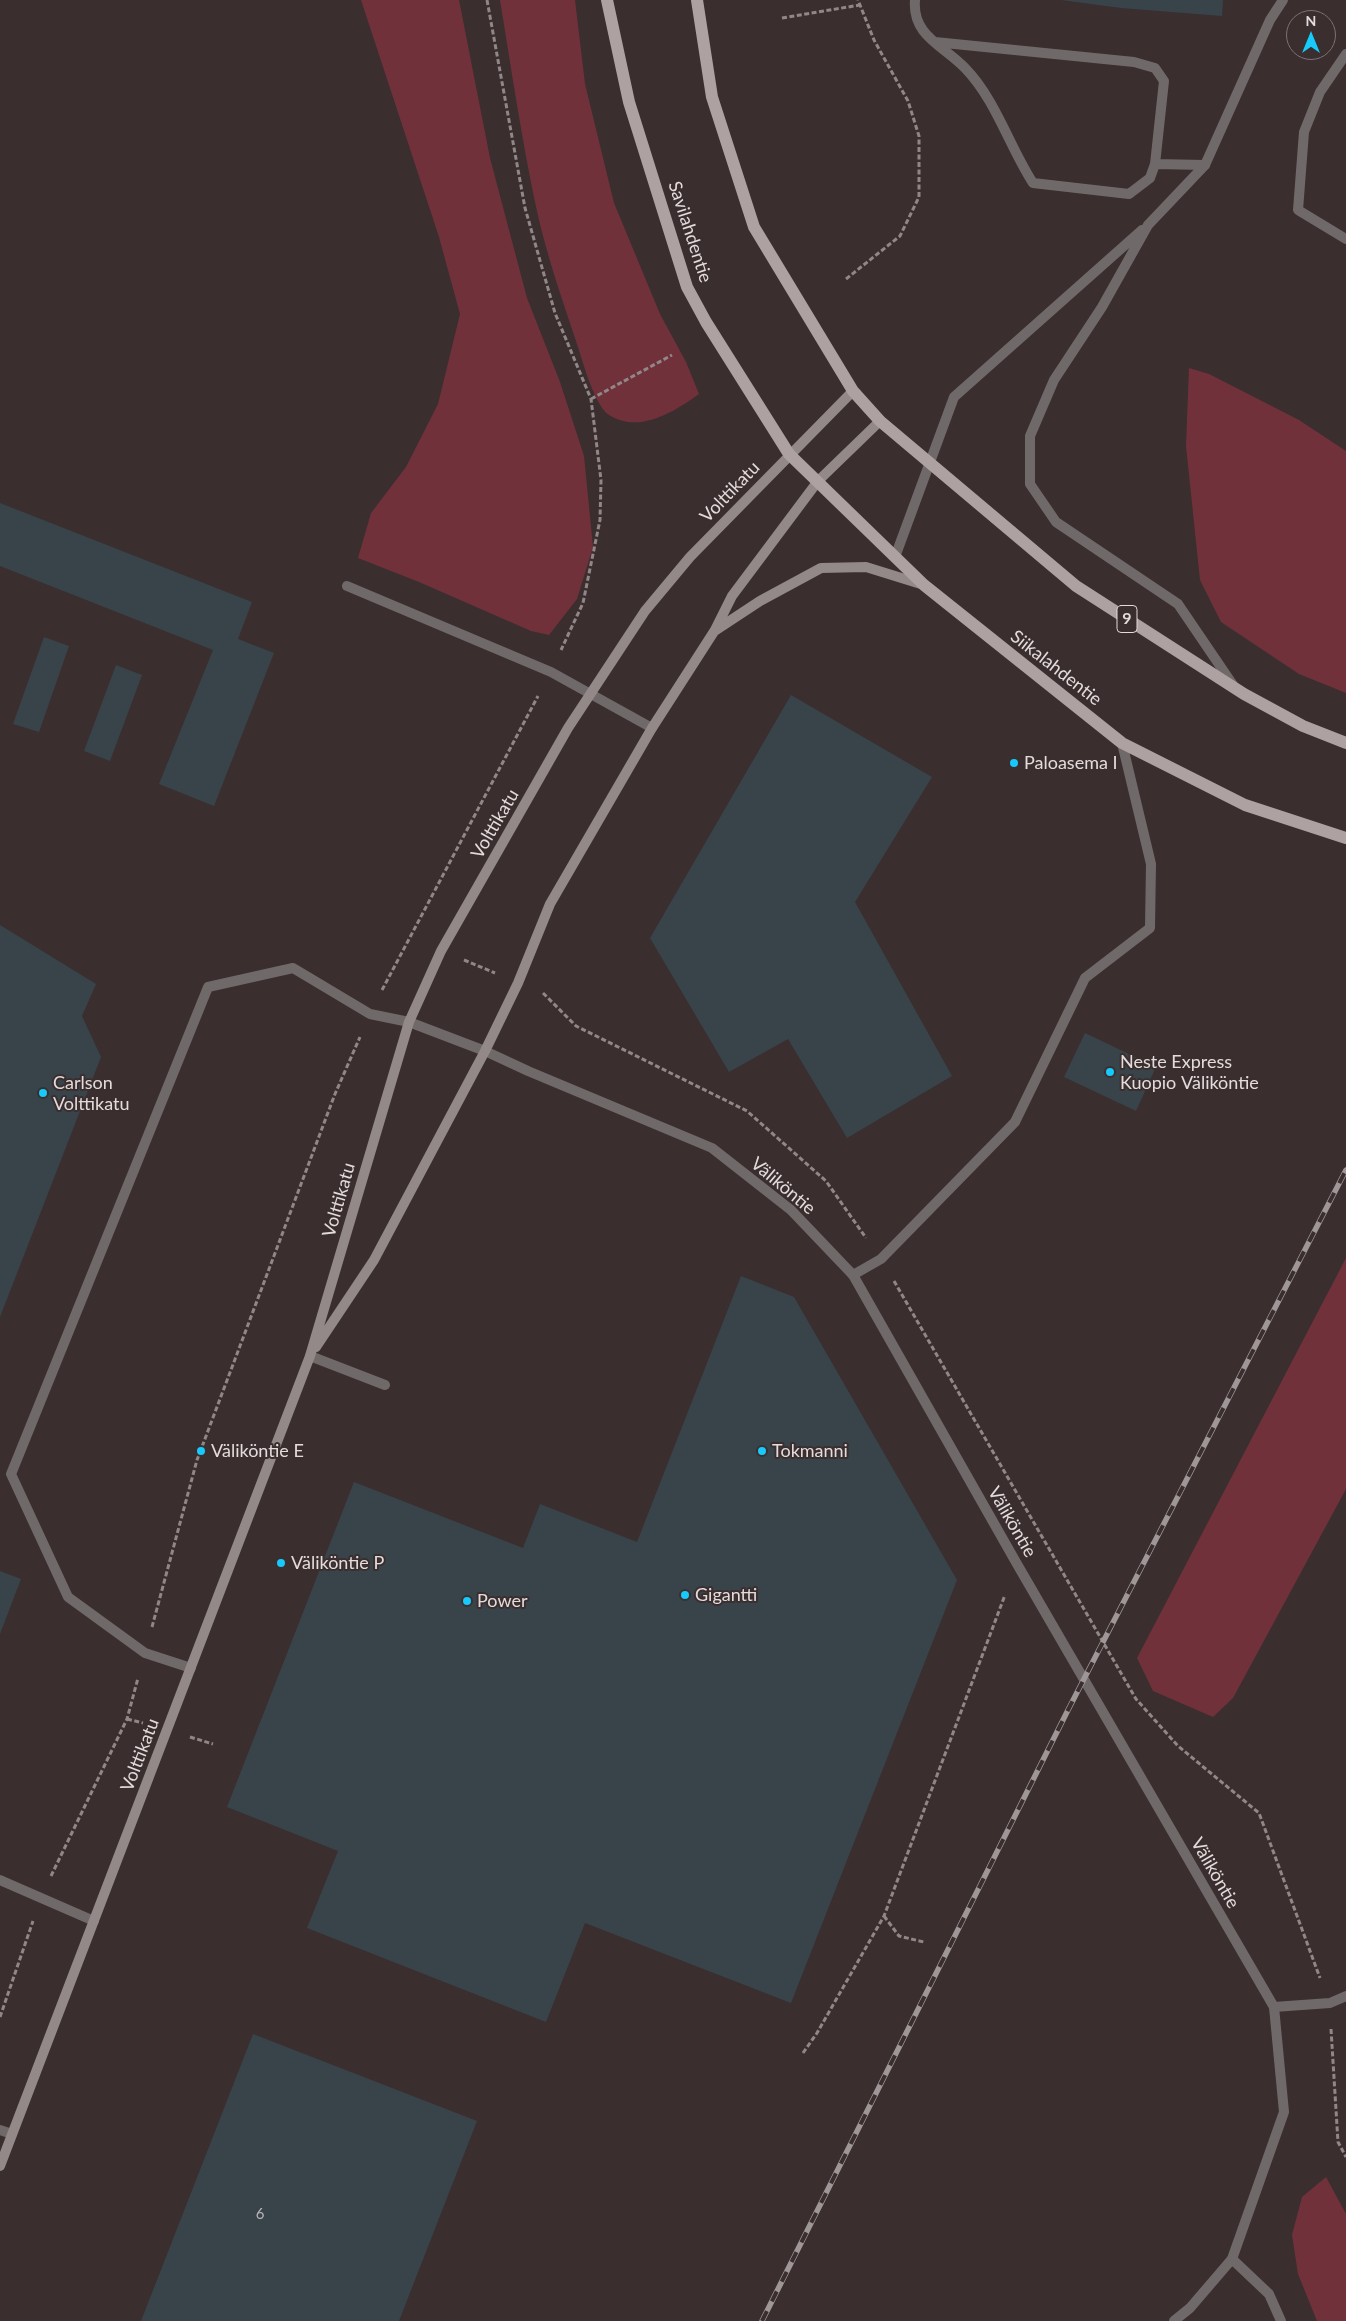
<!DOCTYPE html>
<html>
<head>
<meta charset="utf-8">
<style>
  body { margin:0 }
  #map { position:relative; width:1346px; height:2321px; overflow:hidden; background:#3a2e2f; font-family:Lato,sans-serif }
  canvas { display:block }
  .north { position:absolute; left:1286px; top:10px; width:50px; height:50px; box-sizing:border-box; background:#3a2e2f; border:1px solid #7e7374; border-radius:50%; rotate:0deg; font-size:14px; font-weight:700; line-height:20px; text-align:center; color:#e3dbdc }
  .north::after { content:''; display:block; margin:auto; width:18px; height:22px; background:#16cafb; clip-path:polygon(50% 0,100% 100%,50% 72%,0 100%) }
</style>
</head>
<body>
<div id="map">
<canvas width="1346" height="2321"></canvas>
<div class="north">N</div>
</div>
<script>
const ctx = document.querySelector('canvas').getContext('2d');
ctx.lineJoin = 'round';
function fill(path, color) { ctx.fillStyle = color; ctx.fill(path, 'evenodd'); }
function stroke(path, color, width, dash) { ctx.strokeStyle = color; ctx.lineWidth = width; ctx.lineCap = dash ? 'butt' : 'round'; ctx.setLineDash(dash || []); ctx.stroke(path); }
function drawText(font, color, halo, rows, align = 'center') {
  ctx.font = font + ' Lato,sans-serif'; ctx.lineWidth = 4; ctx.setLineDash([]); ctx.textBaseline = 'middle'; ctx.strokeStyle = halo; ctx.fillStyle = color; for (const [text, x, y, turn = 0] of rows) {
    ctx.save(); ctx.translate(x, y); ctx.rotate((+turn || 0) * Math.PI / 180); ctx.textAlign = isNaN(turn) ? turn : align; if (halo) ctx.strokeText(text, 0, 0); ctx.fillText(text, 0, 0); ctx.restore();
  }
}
const green = new Path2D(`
  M361 0H459L490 158 527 298 560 382 584 456 593 547 577 599 549 635 531 631 419 582 358 558 371 513 406 467 438 404 460 314 439 237Z
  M500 0H575L585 84 614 203 660 314 686 362 699 394C674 412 639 434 609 415 595 406 583 363 578 347 562 299 545 251 535 202 521 135 511 67 500 0Z
  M1189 368 1209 374 1299 420 1346 451V693L1299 674 1221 622 1200 580 1186 446Z
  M1346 1258V1489L1233 1698 1213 1717 1153 1691 1137 1658Z
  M1326 2177 1346 2214V2321H1317L1298 2274 1292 2235 1302 2197Z`);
const building = new Path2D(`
  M1061 0H1223L1222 16 1121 8Z
  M0 503 252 602 238 639 274 653 214 806 159 784 213 650 0 566Z
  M44 637 69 646 39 732 13 724Z
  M116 665 142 675 110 761 84 751Z
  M791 695 932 777 855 902 952 1076 847 1138 788 1039 729 1072 650 938Z
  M0 925 96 984 82 1016 101 1057 0 1317Z
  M1085 1033 1156 1067 1136 1111 1064 1077Z
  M741 1276 794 1297 957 1580 791 2003 585 1923 546 2022 307 1928 338 1851 227 1807 354 1482 523 1548 540 1504 637 1542Z
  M0 1571 21 1579 0 1634Z
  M253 2034 477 2121 399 2321H141Z`);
const path = new Path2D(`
  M487 0 525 208 555 313 591 399 601 480 600 520 583 603 561 650
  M782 18 860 5
  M846 279 900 236 919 197V136L908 101 874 40 858 0
  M591 399 672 355
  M464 960 495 973
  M382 990 538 696
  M543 993 576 1026 747 1111 826 1181 866 1238
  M894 1281 1136 1699 1178 1746 1259 1813 1320 1978
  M152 1627 197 1460 335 1094 360 1037
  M127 1719 143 1723
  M190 1737 213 1744
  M51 1876 127 1719 138 1678
  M884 1916 899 1936 924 1942
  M0 2017 33 1921
  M1331 2029 1338 2142 1346 2157
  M803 2053 817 2033 884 1916 1005 1595`);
const service = new Path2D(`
  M915 0C912 36 943 45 965 68 996 100 1009 146 1033 183L1129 194 1150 178 1155 164 1164 81 1155 68 1134 62 935 42
  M1346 54 1320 92 1304 132 1298 210 1346 239
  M1155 164 1205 165
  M347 586 551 672 652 728
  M853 1275 881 1259 1015 1122 1085 978 1150 928 1151 864 1122 743
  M310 1356 385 1385
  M191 1668 145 1653 68 1597 11 1474 208 987 293 968 370 1014 409 1022
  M0 1880 94 1921
  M1274 2007 1330 2003 1346 1996
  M0 2130 12 2134
  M1174 2321 1190 2308 1232 2259 1269 2294 1281 2321`);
const minor = new Path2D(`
  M895 557 954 397 1142 230
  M1233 685 1178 604 1056 522 1030 484V436L1054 380 1102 307 1148 225 1205 165 1270 20 1283 0
  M409 1022 485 1051 528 1071 712 1148 791 1210 853 1275 1017 1564 1274 2007 1284 2112 1232 2259`);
const secondary = new Path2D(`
  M716 630 760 601 821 568 866 567 924 585
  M316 1347 374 1260 485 1051 518 983 550 904 652 728 715 630 732 596 818 481 880 421
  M0 2166 310 1356 409 1022 441 951 568 728 645 611 690 557 853 391`);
const primary = new Path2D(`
  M607 0 629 102 687 287 706 322 789 454 924 585 1122 743 1245 805 1346 838
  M697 0 712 97 754 227 853 391 880 421 1076 586 1244 694 1303 726 1346 743`);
const rail = new Path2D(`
  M762 2321 1068 1710 1346 1170`);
const markers = [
  [1014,763,5,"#16cafb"],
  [1110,1072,5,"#16cafb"],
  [43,1093,5,"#16cafb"],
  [201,1451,5,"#16cafb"],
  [762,1451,5,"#16cafb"],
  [281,1563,5,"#16cafb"],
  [685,1595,5,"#16cafb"],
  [467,1601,5,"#16cafb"]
];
const numberNames = [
  ["6",260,2214]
];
const shields = [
  [1127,619,20]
];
const shieldNames = [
  ["9",1127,619]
];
const streetNames = [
  ["Savilahdentie",690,232,72],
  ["Volttikatu",730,492,-46],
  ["Siikalahdentie",1056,668,38],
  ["Volttikatu",495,824,-60],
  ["Väliköntie",783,1186,40],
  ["Volttikatu",339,1200,-74],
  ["Väliköntie",1012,1522,60],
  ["Volttikatu",140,1755,-69],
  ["Väliköntie",1215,1873,60]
];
const poiNames = [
  ["Paloasema I",1024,763],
  ["Neste Express",1120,1062],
  ["Kuopio Väliköntie",1120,1083],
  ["Carlson",53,1083],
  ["Volttikatu",53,1104],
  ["Väliköntie E",211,1451],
  ["Tokmanni",772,1451],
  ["Väliköntie P",291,1563],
  ["Gigantti",695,1595],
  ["Power",477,1601]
];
fill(green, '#71313b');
fill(building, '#384449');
stroke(path, '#918788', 3, [5, 2.5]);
stroke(service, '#70696a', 10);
stroke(minor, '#70696a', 10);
stroke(secondary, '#938989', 10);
stroke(primary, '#ada1a2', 12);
stroke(rail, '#9f9697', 5.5);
stroke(rail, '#3a2e2f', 4, [11]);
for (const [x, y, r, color] of markers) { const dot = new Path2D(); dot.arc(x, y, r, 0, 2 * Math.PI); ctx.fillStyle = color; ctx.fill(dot); stroke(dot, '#3a2e2f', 2); }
drawText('15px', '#b8b5b7', null, numberNames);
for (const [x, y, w] of shields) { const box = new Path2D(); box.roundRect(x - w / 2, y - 13.5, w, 27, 4); ctx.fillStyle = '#3a2e2f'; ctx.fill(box); stroke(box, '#e3dbdc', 1); }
drawText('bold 16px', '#e3dbdc', null, shieldNames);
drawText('18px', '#e3dbdc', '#3a2e2f', streetNames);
drawText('18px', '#e3dbdc', '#3a2e2f', poiNames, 'left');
</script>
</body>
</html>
